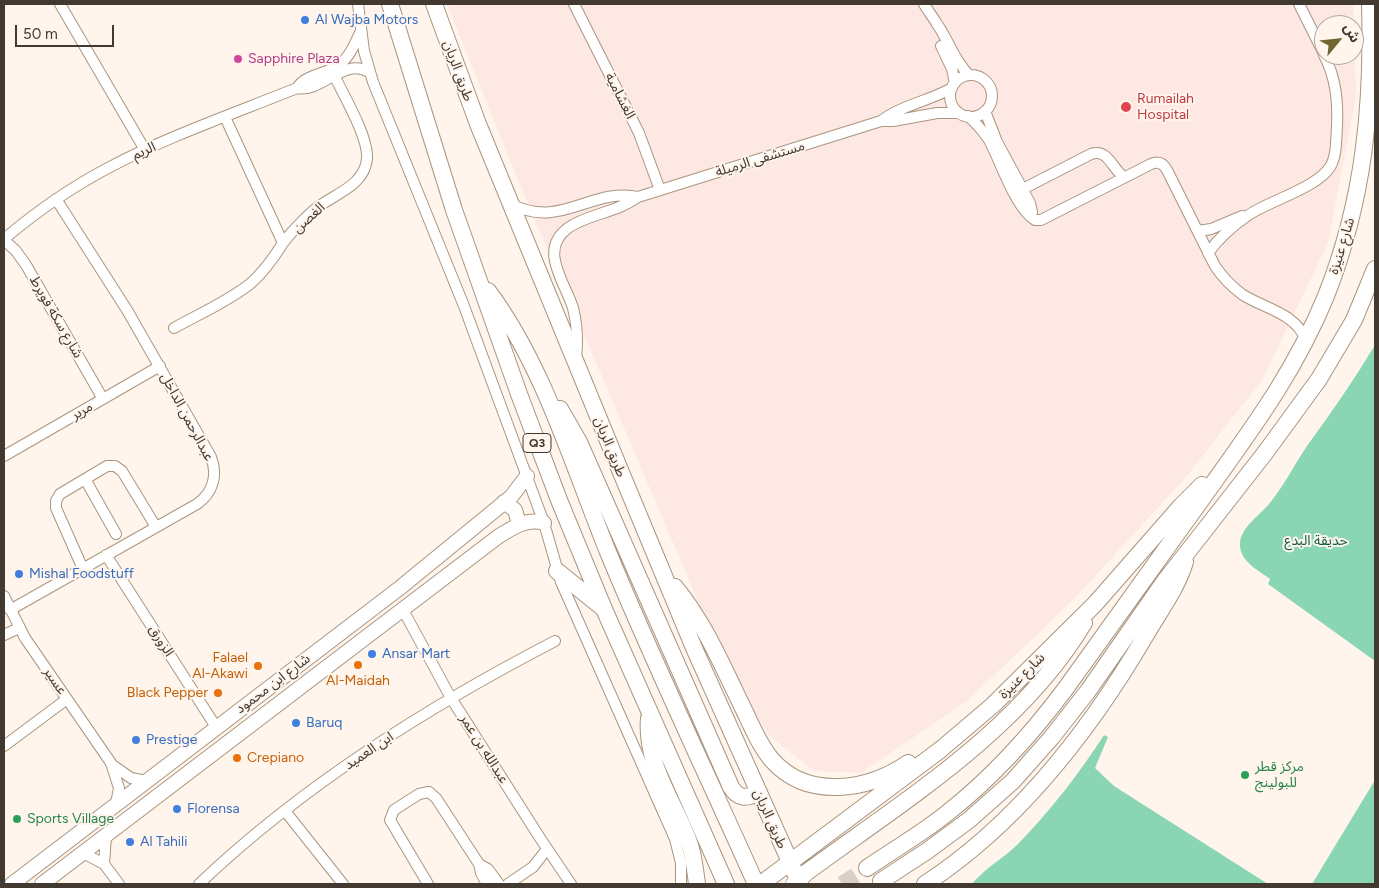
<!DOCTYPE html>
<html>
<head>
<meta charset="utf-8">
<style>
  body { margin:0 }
  #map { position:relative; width:1379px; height:888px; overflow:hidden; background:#fff5ec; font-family:Figtree,"Noto Sans Arabic",sans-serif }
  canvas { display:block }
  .frame { position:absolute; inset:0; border:5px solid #423930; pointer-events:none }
  .north { position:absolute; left:1314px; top:15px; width:50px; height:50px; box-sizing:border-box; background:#fff5ec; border:1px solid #b3aaa1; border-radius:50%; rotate:62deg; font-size:14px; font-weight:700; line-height:20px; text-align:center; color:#423930 }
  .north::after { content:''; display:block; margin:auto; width:18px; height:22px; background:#706632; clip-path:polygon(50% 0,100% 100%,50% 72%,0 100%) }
  .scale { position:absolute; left:15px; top:25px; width:99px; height:22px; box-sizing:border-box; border:2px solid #423930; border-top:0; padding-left:6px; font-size:15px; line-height:18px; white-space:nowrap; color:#423930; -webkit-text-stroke:4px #fff5ec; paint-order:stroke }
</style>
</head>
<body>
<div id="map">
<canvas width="1379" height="888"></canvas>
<div class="frame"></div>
<div class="north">ش</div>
<div class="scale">50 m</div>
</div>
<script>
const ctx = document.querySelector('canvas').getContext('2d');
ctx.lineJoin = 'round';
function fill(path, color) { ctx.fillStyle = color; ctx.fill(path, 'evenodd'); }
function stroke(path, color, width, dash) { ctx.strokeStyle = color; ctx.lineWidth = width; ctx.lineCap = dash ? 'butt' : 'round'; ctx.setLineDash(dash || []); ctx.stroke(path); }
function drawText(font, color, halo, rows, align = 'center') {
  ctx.font = font + ' Figtree,"Noto Sans Arabic",sans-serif'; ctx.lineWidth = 4; ctx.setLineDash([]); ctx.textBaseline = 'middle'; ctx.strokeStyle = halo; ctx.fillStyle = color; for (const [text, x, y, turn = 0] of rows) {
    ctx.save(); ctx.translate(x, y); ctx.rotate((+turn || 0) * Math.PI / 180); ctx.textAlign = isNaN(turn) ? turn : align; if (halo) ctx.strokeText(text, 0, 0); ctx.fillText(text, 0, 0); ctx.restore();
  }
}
const medical = new Path2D(`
  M447 4H1353L1354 25H1324V55H1354V34L1356 96 1328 243 1262 380 1186 477 1072 601 967 701 861 773 814 771 770 736 731 678 523 192Z`);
const green = new Path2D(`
  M1375 345V661L1268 584 1270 579C1258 570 1239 561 1240 543 1241 527 1260 515 1269 504 1284 486 1294 465 1307 446 1331 413 1354 380 1375 345Z
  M1104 735 1108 737 1095 768 1114 786 1268 884H972C986 867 1003 859 1018 844 1050 811 1079 774 1104 735Z
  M1375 780V884H1312Z`);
const primaryTunnel = new Path2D(`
  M842 884 867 868`);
const street = new Path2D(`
  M60 4 145 150
  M358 4 364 51 373 82 464 306 544 523 561 582 675 839 681 863V884
  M574 4 639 133 660 190
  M924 4C928 11 933 17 937 24 949 41 954 60 969 75
  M1299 4 1324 54
  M941 46 952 69 955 83
  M950 96a21 21 0 1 1 42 0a21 21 0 1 1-42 0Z
  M297 88C305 74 327 74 339 65 350 57 355 43 361 31
  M985 111 997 142 1030 203 1032 212 1031 217
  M968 116C976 123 983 131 989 140 1001 162 1015 208 1035 220H1041L1151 164C1158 161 1163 163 1167 170L1215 266C1223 278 1232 287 1243 295 1266 309 1295 313 1306 340
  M225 117 283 243
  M881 121H893L937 113H959
  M1015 193 1091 154C1108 148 1112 169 1124 177
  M511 204C561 230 591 187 638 197
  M1198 231 1211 229 1242 216
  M4 239C36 212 70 188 108 168 166 137 235 113 297 88 322 93 343 57 369 72
  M4 240 16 251 26 265 103 399
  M1208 253C1219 238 1232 226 1247 216 1268 201 1317 188 1330 167 1337 156 1336 139 1337 126 1338 101 1336 78 1324 55
  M174 328C199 314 227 302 250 284 264 272 273 259 283 243 292 231 303 220 314 210 333 194 364 187 367 159 369 138 344 96 334 75
  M576 357C578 341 577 324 573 308 565 282 538 250 568 228 587 214 616 213 638 197L881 121C902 105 929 101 952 88
  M4 456 160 366
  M85 479 116 534
  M106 555 216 727
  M83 569 56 508V501L60 494 107 466H115L122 471 156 527
  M4 596 25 638 111 763 119 788 116 804
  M10 610 197 504C213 493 218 475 211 457L127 310 56 199
  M403 610 451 698 540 838 571 884
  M4 635 19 628
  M4 746 67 699
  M111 764 131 778 146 781
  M285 811 343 884
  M83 853 104 864 119 884
  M104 864 106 836
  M479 864 488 869 499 884
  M199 884C303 785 428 707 555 641
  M428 884 390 820 394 810 419 794 429 792 436 798 479 864 481 873 487 884
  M508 884 533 867 547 849`);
const secondary = new Path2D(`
  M504 502 515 510 519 524
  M12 884 401 587 511 497 527 476
  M42 884 499 536C514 527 526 518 544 523`);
const primary = new Path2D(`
  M390 4 454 210 519 394 559 500 604 609 726 884
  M434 4 478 124 620 470 694 648 800 884
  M488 291C544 366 573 466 608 552 654 664 707 774 756 884
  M560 409 579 442 731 787C738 799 747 799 759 792
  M557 571 603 608
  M675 587C704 622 722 665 742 706 751 724 759 745 772 760 807 800 869 791 908 763
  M649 718C645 765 674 801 689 842 694 856 695 870 697 884
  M867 868C893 850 921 834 946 814 992 778 1031 735 1066 688 1112 624 1158 560 1204 496 1251 430 1295 372 1326 296 1364 200 1373 106 1370 4
  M881 881 927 851 969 820 1013 781 1052 737 1088 691 1164 582 1265 453 1319 379 1354 320 1375 269
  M761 884 940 750 993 705 1095 604 1181 506 1202 485
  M794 884 807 872C905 800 1020 730 1084 623
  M925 884C1020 822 1091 729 1147 633 1161 609 1177 588 1185 562`);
const markers = [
  [305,20,5,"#3f7fe0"],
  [238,59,5,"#d1479c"],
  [1126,107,6,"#e0444e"],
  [19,574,5,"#3f7fe0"],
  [372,654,5,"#3f7fe0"],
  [358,665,5,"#e8710a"],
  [258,666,5,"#e8710a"],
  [218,693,5,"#e8710a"],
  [296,723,5,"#3f7fe0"],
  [136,740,5,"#3f7fe0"],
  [237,758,5,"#e8710a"],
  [1245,775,5,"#2e9e5b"],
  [177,809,5,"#3f7fe0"],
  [17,819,5,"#2e9e5b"],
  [130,842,5,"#3f7fe0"]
];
const shields = [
  [537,443,28]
];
const shieldNames = [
  ["Q3",537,443]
];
const shopNames = [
  ["Al Wajba Motors",315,20],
  ["Mishal Foodstuff",29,574],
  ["Ansar Mart",382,654],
  ["Baruq",306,723],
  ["Prestige",146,740],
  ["Florensa",187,809],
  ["Al Tahili",140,842]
];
const hotelNames = [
  ["Sapphire Plaza",248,59]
];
const streetNames = [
  ["طريق الريان",458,71,70],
  ["الغشامية",620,96,63],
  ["الريم",144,151,-24],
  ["مستشفى الرميلة",760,159,-17],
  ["الغصن",309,218,-42],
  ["شارع عنيزة",1342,246,-73],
  ["شارع سكة فويرط",56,317,60],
  ["مرير",82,411,-30],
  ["عبدالرحمن الداخل",187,417,62],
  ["طريق الريان",610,447,68],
  ["الزورق",161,641,57],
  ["شارع عنيزة",1022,676,-45],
  ["عسير",55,681,56],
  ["شارع ابن محمود",273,684,-37],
  ["عبدالله بن عمر",484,749,58],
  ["ابن العميد",369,751,-34],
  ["طريق الريان",770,819,66]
];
const healthNames = [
  ["Rumailah",1137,99],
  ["Hospital",1137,115]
];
const parkNames = [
  ["حديقة البدع",1316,541]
];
const foodNames = [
  ["Falael",248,658],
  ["Al-Akawi",248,674],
  ["Al-Maidah",358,681,"center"],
  ["Black Pepper",208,693],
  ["Crepiano",247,758,"left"]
];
const leisureNames = [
  ["مركز قطر",1255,767],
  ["للبولينج",1255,783],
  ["Sports Village",27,819]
];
fill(medical, '#fde8e3');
fill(green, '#8ad6b4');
stroke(primaryTunnel, '#d9cfc6', 16, [16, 8]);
stroke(street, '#aa957f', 12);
stroke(secondary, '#aa957f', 16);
stroke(primary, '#aa957f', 18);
stroke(street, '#fff', 10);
stroke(secondary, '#fff', 14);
stroke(primary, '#fff', 16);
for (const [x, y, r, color] of markers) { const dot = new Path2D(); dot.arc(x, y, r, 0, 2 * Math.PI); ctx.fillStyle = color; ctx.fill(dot); stroke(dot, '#fff5ec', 2); }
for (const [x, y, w] of shields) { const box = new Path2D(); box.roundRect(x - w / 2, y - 9.5, w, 19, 4); ctx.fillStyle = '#fff5ec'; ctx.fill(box); stroke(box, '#423930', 1); }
drawText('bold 12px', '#423930', null, shieldNames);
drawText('14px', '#366cbe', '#fff5ec', shopNames, 'left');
drawText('14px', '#b23c85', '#fff5ec', hotelNames, 'left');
drawText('14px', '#423930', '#fff5ec', streetNames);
drawText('14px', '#be3a42', '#fff5ec', healthNames, 'left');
drawText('14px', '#0c5d42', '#fff5ec', parkNames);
drawText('14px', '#c56008', '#fff5ec', foodNames, 'right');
drawText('14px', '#27864d', '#fff5ec', leisureNames, 'left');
</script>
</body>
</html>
